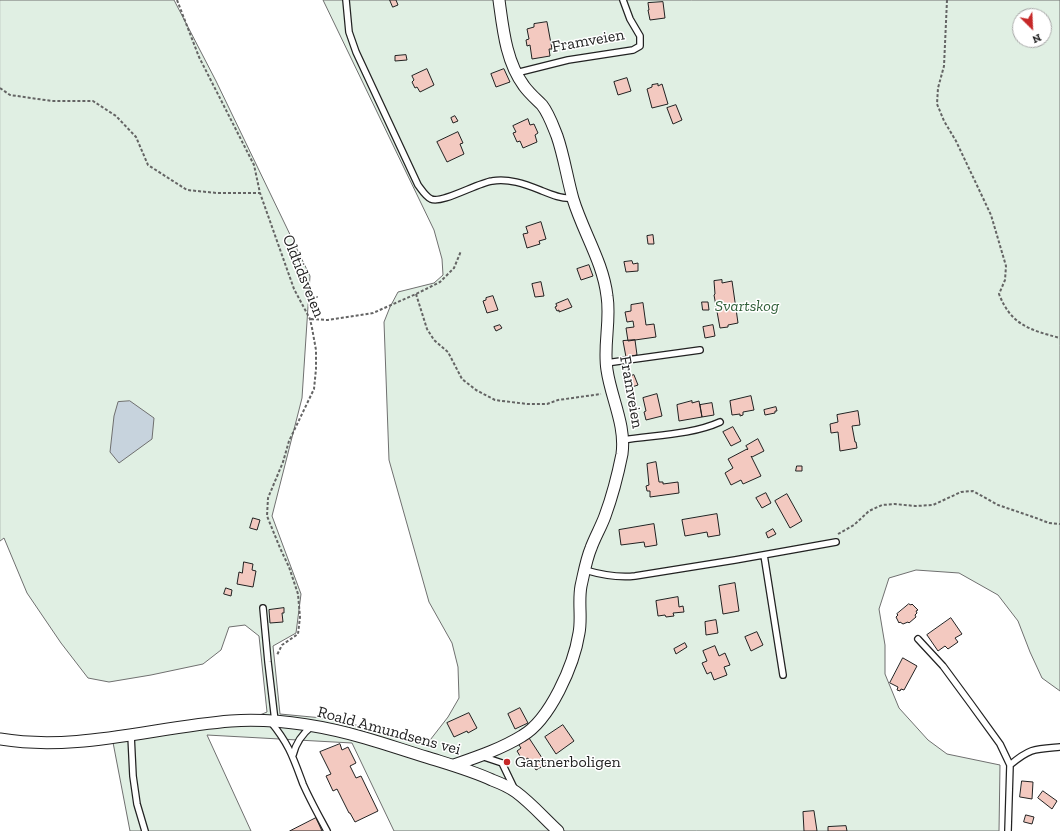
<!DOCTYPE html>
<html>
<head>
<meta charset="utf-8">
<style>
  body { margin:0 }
  #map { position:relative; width:1060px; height:831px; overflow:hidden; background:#fff; font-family:"Zilla Slab",serif }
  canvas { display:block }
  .north { position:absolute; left:1012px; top:8px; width:40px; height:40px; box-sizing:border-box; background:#fff; border:1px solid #a7a7a7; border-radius:50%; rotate:156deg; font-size:11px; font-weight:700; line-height:16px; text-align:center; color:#222 }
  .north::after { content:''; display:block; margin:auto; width:14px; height:18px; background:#c62828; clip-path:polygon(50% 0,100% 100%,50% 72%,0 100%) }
</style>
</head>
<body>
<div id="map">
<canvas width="1060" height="831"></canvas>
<div class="north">N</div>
</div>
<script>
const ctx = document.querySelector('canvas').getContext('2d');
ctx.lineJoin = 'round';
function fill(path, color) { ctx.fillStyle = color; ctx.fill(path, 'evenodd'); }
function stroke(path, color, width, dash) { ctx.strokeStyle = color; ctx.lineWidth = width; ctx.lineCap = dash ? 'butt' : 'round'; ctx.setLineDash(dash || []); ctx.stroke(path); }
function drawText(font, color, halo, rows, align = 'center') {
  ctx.font = font + ' "Zilla Slab",serif'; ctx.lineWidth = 3; ctx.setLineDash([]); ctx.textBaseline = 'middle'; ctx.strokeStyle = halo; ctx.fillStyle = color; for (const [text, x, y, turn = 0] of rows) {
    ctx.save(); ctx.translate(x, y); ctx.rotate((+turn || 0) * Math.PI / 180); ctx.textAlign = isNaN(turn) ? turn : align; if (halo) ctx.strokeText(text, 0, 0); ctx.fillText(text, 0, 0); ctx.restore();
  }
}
const green = new Path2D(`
  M0 0H174L216 81 310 276 302 398 272 516 301 594 296 633 273 646 280 714 333 719 427 744 448 717 459 698 458 667 452 643 429 602 389 460 384 322 390 307 398 292 434 283 443 275 442 259 434 230 323 0H1060V691L1042 678 1030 652 1018 621 998 595 959 573 916 570 889 578 879 609 885 645V674L899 708 928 740 947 754 1000 765 999 831H394L352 743 207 735 251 831H130L111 732 196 721 255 717 267 712 259 636 245 625 229 627 221 650 203 664 151 675 109 682 88 678 61 643 27 593 4 538 0 541ZM1020 16H1044V40H1020Z`);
const water = new Path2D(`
  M130 401 154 418 152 439 119 463 110 452 114 416 118 402Z`);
const building = new Path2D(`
  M390 0H396L398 5 393 7Z
  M663 2 665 18 650 20 648 10H649L648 3Z
  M547 22 552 49H549L550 56 532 59 530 45 527 46 526 40 529 39 527 29 534 27V24Z
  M406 55 407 60 395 61V56Z
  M427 69 434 85 420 92 417 87 415 88 412 82 414 80 412 76Z
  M504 69 510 82 496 87 491 74Z
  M627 78 631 91 618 95 614 82Z
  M658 84V86L662 84 668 104 652 108 647 89 652 87V85Z
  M676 105 682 120 673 124 667 108Z
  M455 116 458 121 453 123 451 118Z
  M528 119 530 125 534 124 538 133 535 135 537 142 523 148 520 141 517 142 513 133 516 132 513 126Z
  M458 132 463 143 460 144 464 154 447 162 437 142Z
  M541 222 546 239 539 241 540 244 527 248 523 234 528 233 526 227Z
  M653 235 654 244H648L647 236Z
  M632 261 633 264 638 263V271L626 272 624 262Z
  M589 265 593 276 581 280 577 269Z
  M722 280V283L732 281 738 323 728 325V327L720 328 714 295 715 294 714 281Z
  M541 282 544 296 535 297 532 284Z
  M493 296 498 310 487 313 483 301 486 300V298Z
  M568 299 572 307 559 312V310L557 311 555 307 557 306 556 304Z
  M702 302H708L709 310H703Z
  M643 303 646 325 654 324 656 337 628 341 626 328 634 327 633 321 627 322 625 312 631 311V305Z
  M500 325 502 328 496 331 494 327Z
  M713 325 715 336 705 338 703 327Z
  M635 340 637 355 626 357 623 341Z
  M634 375 638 385 632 387 628 377Z
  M657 394 662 416 646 420 644 412 646 411 643 398Z
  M751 396 754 410 743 412V415L740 416V414L732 415 730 401Z
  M692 401V403L699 401 702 417 679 421 677 405Z
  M712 403 714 415 702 417 700 405Z
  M776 407 777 411H775V413L765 415 764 410Z
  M858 411 860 425 852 426 855 442H856L857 448 840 451 838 432 831 433 830 424 838 422 837 415Z
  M733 427 741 441 731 446 723 432Z
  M758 439 764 451 752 457 751 456 761 476 743 484 741 480 731 485 725 473 733 468 728 459 747 449V450L748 449 746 446Z
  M656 462 659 482H663V484L678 482 679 493 650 497V491H647L646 486 649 485 647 464Z
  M797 466H802V471H796Z
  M766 493 771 503 762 508 756 498Z
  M787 494 802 521 790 528 775 501Z
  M717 514 720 535 708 537 707 532 685 536 682 520Z
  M253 518 260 520 257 530 250 528Z
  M654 524 657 545 645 547 644 542 621 545 619 530Z
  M773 529 776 534 768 538 766 533Z
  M244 562 253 564 252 570 256 571 253 587 237 584 239 572 242 573Z
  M735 583 739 611 723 614 719 586Z
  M226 588 232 590 231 596 224 594Z
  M678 597 679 607 683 606 684 612 673 613 674 616 666 617 665 615 658 616 656 601Z
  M909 604 911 605 912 604 918 610 916 611 917 613 915 615 916 617 909 623 908 622 903 624 900 622 899 623 896 617 898 615 897 614Z
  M284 608V613H282L283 622 270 623 269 610Z
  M951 618 962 634 955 638 958 642 948 649 945 646 938 651 927 635Z
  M716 620 718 633 706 635 705 622Z
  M757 632 763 645 751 651 745 637Z
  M685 643 687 647 676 654 674 649Z
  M715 646 719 656 725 653 730 665 724 667 727 675 714 680 711 672 707 674 702 663 707 661 703 651Z
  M903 658 917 666 904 690 901 689 900 691 897 690 898 687 890 683Z
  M520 708 528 723 515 729 508 714Z
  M469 713 477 728 468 733 467 731 454 737 447 723Z
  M563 725 574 741 556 754 545 737Z
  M529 738 546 764 536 770 528 758 523 761 517 751 521 748 519 745Z
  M340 744 342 750 348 747 356 763 350 766 356 778 361 776 378 811 355 822 350 813H349L337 789 333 791 326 776 331 774 320 752Z
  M1022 781 1033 782 1032 799 1020 797Z
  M1043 791 1057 801 1052 809 1038 798Z
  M814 811 817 831H804L803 812Z
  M1026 815 1034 817 1032 824 1024 822Z
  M316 818 322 831H290Z
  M846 826 847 831H828V827Z`);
const path = new Path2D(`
  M177 0 199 57 254 165 260 193 294 289 310 319 312 328 316 350V369L314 389 289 441 283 462 268 498 267 516 280 548 289 567 298 594 300 617 298 634 282 645 277 655
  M947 0 944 66 938 88 937 104 944 121 956 141 991 215 1006 266 1005 280 999 294C1011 325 1030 330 1060 338
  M0 88 10 95 52 101H93L116 116 136 137 148 165 187 190 217 193H260
  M416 294 427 329 434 340 448 352 462 379 476 390 495 400 527 404H547L558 400 601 394
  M311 319 328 320 373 313 416 294 440 282 454 268 461 251
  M838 534 854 525 869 511 882 505 895 504 915 506 933 505 961 492 973 491 998 505 1036 518 1049 523 1060 524`);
const lane = new Path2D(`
  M346 0 349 32 356 52 418 185C422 190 425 196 431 199 442 204 477 183 492 181 508 178 525 184 540 190 550 194 561 199 572 198
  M516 73 568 60 633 50 640 46V36L630 19 623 0
  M606 363 700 350
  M623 440C655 435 691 435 720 422
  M764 555 783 675
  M585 570C602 575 617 578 635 576L735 560 836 542
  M263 608 268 662 275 721
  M918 639 943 666 971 704 1000 744 1010 765 1008 831
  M270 721C289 744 293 757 303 784 310 800 319 816 327 831
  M131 735 133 776 137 804 145 831
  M293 755C296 742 302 734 312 726
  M481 756 502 763 514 788
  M1010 765C1030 748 1035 749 1060 747`);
const street = new Path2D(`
  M0 739C77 752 154 727 231 721 276 718 323 726 365 738 386 744 406 751 426 757 448 764 470 770 492 780 500 783 509 787 516 792 531 803 544 818 558 831
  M454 765C477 757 501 749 522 736 550 720 574 665 579 633 582 618 578 602 581 586 584 573 586 560 591 548 595 537 601 527 605 516 612 497 618 474 622 454 626 425 611 398 607 370 603 346 611 321 607 296 603 262 583 232 573 199 567 178 564 156 557 136 553 126 549 114 542 105 536 99 529 93 524 86 506 62 503 29 499 0`);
const markers = [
  [507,762,4,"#c62828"]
];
const streetNames = [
  ["Framveien",588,41,-10],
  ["Oldtidsveien",303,276,68],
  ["Framveien",631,392,80],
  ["Roald Amundsens vei",389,731,15]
];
const parkNames = [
  ["Svartskog",747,306]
];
const poiNames = [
  ["Gartnerboligen",515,762]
];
fill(green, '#e0efe3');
stroke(green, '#6f6f6f', 1);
fill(water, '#c7d3dd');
stroke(water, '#6f6f6f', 1);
fill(building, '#f3c9c0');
stroke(building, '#222', 1);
stroke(lane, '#222', 8);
stroke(street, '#222', 13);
stroke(path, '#646464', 2, [3, 2]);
stroke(lane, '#fff', 5.5);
stroke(street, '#fff', 11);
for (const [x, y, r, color] of markers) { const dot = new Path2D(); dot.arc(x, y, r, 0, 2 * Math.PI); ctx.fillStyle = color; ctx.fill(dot); stroke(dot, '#fff', 1.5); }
drawText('16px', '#222', '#fff', streetNames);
drawText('italic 16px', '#2f5e38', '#fff', parkNames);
drawText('16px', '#222', '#fff', poiNames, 'left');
</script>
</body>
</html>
